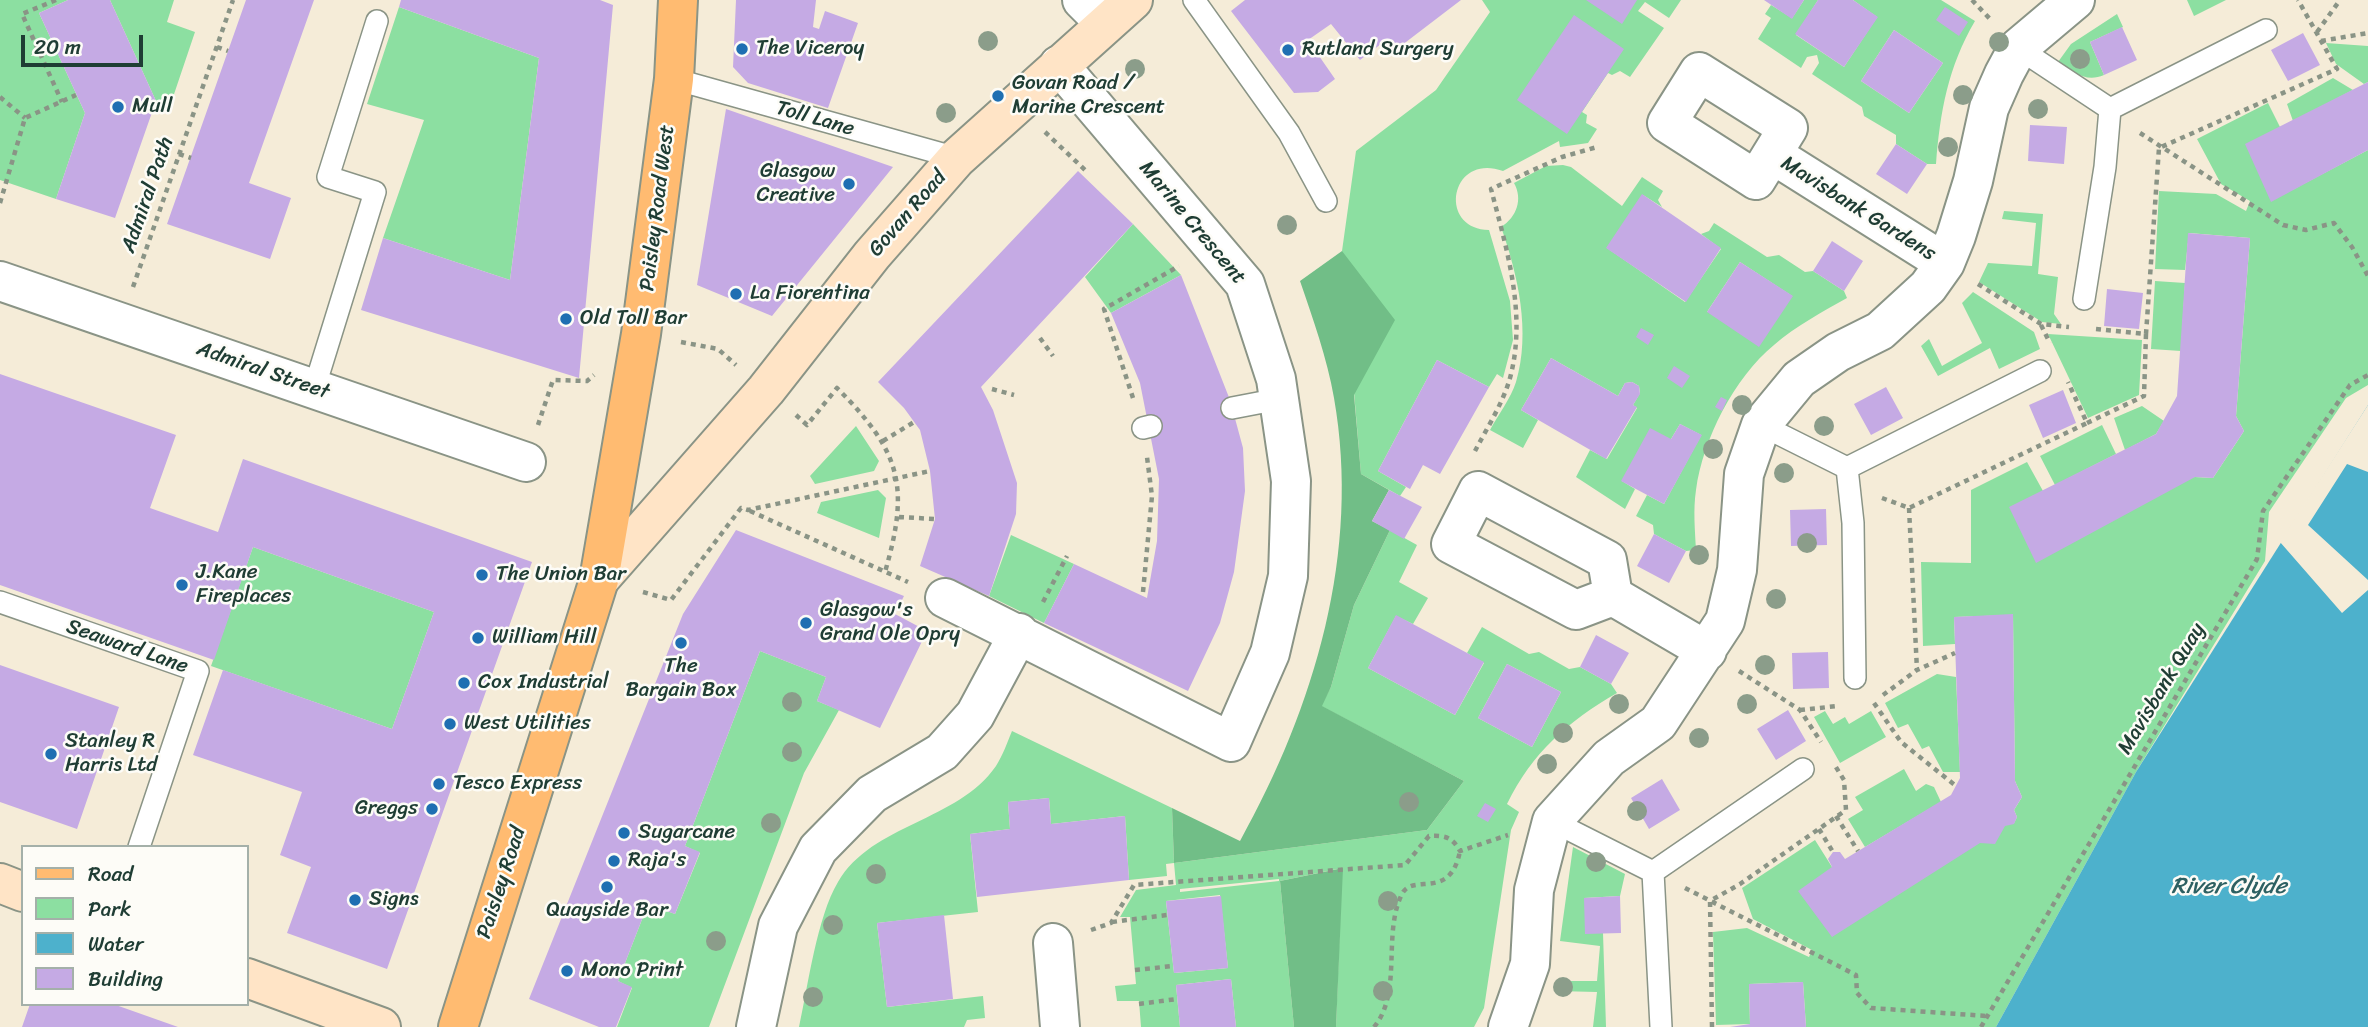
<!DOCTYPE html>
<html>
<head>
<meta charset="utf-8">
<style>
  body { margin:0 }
  #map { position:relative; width:2368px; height:1027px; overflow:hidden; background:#f5ecd8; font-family:Sriracha,sans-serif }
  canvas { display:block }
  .legend { position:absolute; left:21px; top:845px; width:228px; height:161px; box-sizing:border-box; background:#fdfcf7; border:2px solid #a4b0a9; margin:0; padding:9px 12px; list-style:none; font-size:21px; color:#1f3d34 }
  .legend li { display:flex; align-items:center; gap:14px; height:35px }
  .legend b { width:35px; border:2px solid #a4b0a9 }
  .scale { position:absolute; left:21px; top:35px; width:122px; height:32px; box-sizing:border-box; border:4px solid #1f3d34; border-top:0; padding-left:9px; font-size:21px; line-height:24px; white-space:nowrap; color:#1f3d34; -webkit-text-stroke:5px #fdfcf7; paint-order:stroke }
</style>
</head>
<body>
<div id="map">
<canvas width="2368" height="1027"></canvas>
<ul class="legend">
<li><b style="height:9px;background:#ffbb71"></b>Road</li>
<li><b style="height:19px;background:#8cdfa1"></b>Park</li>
<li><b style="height:19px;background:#4db1cc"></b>Water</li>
<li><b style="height:19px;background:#c5aae4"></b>Building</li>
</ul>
<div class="scale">20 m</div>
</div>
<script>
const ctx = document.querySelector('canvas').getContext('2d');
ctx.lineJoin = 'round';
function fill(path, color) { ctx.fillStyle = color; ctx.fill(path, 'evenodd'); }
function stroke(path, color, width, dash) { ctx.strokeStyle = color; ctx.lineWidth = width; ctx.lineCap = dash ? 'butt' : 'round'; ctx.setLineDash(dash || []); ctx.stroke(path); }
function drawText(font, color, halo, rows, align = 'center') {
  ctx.font = font + ' Sriracha,sans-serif'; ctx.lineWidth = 5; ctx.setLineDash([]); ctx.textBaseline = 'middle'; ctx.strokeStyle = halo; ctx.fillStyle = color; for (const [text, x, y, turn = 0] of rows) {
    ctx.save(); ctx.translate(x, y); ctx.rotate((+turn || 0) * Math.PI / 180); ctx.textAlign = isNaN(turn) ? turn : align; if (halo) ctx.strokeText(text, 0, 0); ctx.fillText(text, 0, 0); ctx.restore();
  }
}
const green = new Path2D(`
  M0 0H68L39 13 85 113 56 199 0 180Z
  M110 0H174L167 22 195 32 170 106 156 101Z
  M1482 0H1681L1669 18 1645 2 1638 11 1664 28 1630 77 1620 71 1612 75 1608 73 1582 112 1587 115 1586 123 1597 129 1588 143 1560 147 1559 141 1503 171C1450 152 1437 229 1489 230L1510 301 1513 340 1503 378 1497 374 1489 387 1437 360 1378 471 1406 487 1400 496 1361 474 1342 251 1356 151 1436 90 1490 12Z
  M1804 0H1818L1796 35 1844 67 1877 17 1853 0H1941L1975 21C1948 67 1940 112 1936 164H1927L1896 144V135L1864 116 1862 107 1812 74 1819 63 1817 55 1807 57 1801 68 1758 39 1771 18 1765 14 1771 5 1792 18ZM1894 30 1943 63 1909 113 1861 81Z
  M2187 0H2226L2194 16Z
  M399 7 539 58 510 280 383 238 424 120 367 104Z
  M2117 14 2123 27 2090 42 2104 75C2086 83 2073 72 2058 62L2071 44Z
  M2326 43 2368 46V82L2364 84 2336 64Z
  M2333 78 2353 90 2293 121 2287 104Z
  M2268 103 2280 127 2271 201 2368 150V385L2346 398 2269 512 2265 561 2136 772 1996 1027H1806L1803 982 1749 984 1750 1024 1716 1025 1713 932 1747 928 1809 957 1812 950 1753 919 1742 888 1815 840 1832 867 2014 823 2017 817 2014 810 2022 797 2015 781 2013 615 1954 617 1955 644 1923 646 1921 562 1971 563V490L2027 462 2043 491 2195 477 2213 478 2244 431 2236 416 2250 238 2189 233 2185 270 2155 269 2159 191 2216 194 2246 211 2250 201 2221 184 2197 139Z
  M1563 165 1571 167 1622 206 1642 177 1663 191 1658 200 1662 207 1643 195 1607 248 1685 302 1721 249 1701 234 1709 231 1714 223 1767 257 1779 255 1805 272 1813 271 1844 291 1847 298C1822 312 1796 326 1774 345 1734 378 1703 439 1696 490 1693 510 1695 530 1696 550L1686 551 1654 534 1653 525 1636 516 1647 495 1664 504 1701 435 1680 424 1671 439 1622 481 1635 489 1625 509 1576 477 1590 450 1607 459 1637 408 1633 405 1640 393 1639 386 1632 382 1625 383 1618 396 1551 358 1521 410 1538 420 1523 448 1490 430C1498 415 1511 398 1516 382 1531 332 1518 275 1501 227 1517 217 1523 199 1514 183L1546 166ZM1740 262 1792 296 1707 312Z
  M2004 211 2043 214 2038 274 2058 277 2054 314 2061 324 2042 322 1979 282 1988 263 2032 266 2036 223 2002 219Z
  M1133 224 1181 275 1111 313 1085 277Z
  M2155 281 2185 283 2181 351 2151 349Z
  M1973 292 2034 332 2040 349 1999 369 1990 348 1938 376 1921 346 1929 339 1942 366 1982 343 1962 303Z
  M2048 334 2142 340 2139 395 2088 418Z
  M2142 406 2164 421 2156 434 2125 450 2114 418Z
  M2102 425 2116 454 2055 485 2040 456Z
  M856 426 879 461 874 471 815 484 810 476Z
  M878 490 886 498 879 538 817 513 821 502Z
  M1390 530 1417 545 1399 582 1428 598 1413 624 1396 616 1368 668 1455 715 1484 663 1467 653 1482 627 1529 654 1539 652 1569 669 1580 667 1611 684 1617 693C1568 721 1532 753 1507 804L1519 812 1511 830 1484 1008 1474 1027H1336L1342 868 1280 881 1294 1027H1236L1231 979 1176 985 1180 1027H1141L1139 1001H1117L1115 986 1136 984 1130 917H1120L1136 890 1176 885 1174 863 1166 864 1167 876 1129 880 1125 816 1051 824 1049 798 1008 802 1010 829 970 834 978 912 877 923 887 1007 983 996 985 1018 967 1020 964 1027H799C808 986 817 917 838 882 873 823 957 822 996 766 1003 755 1007 743 1012 731L1172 808 1174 863 1427 830 1464 781 1321 706 1331 687 1354 605ZM1507 664 1561 692 1532 747 1478 718ZM1279 879V881L1180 892V889ZM1220 895 1228 968 1174 973 1166 901Z
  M1011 535 1074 564 1044 623 989 596Z
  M253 547 434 612 392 729 211 666Z
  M760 651 826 677 817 701 839 710 804 773 709 1027H617L632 988 618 981 648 904 675 914 700 853 685 846Z
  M1937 674 1956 677 1960 772H1943L1929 746 1922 749 1908 724 1898 728 1885 703Z
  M1825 711 1833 724 1845 717 1849 724 1871 711 1886 737 1840 763 1814 717Z
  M1904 769 1916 791 1926 784 1934 787 1941 802 1865 847 1848 819 1863 810 1855 797Z
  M1573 847 1625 874 1620 896 1584 898 1603 933 1606 1027H1593L1597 992 1556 991 1558 981H1597L1600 946 1560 941Z`);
const forest = new Path2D(`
  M1342 251 1395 320 1354 395 1361 474 1389 490 1372 521 1390 530 1354 605 1331 687 1322 706 1464 781 1427 830 1174 863 1172 808 1240 841C1315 706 1361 552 1334 398 1327 358 1313 319 1300 281Z
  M1343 868 1336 1027H1294L1280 881Z`);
const water = new Path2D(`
  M2368 405V1027H1996L2136 772Z`);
const pier = new Path2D(`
  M2368 405V472L2347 464 2308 525 2368 580V590L2342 613 2280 542Z`);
const building = new Path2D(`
  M68 0H110L156 101 115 218 56 199 85 113 39 13Z
  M246 0H314L249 183 291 198 270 259 167 224Z
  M401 0H600L613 5 579 378 361 310 383 238 510 280 539 58 399 7Z
  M736 0H816L813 27 819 29 825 11 858 23 828 108 748 83 733 67Z
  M1245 0H1461L1389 55 1381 44 1360 60 1331 24 1308 40 1335 79 1318 92 1294 93 1231 11Z
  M1586 0H1637L1622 24Z
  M1764 0H1804L1792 19Z
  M1818 0H1853L1878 17 1844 67 1795 34Z
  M1945 7 1968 22 1959 36 1936 20Z
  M1574 15 1624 49 1567 134 1517 100Z
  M2122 27 2137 60 2104 75 2090 42Z
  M1894 30 1943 63 1909 113 1861 81Z
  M2303 33 2320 65 2288 81 2271 50Z
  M2368 82V150L2271 202 2245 144Z
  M726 109 893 167 772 316 697 285Z
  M2030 125 2067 127 2064 164 2028 161Z
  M1896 144 1927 164 1907 194 1876 174Z
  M1078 171 1133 224 981 387 993 410 1017 483 1016 514 989 596 920 566 935 519 930 471 920 430 904 408 878 382Z
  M1642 194 1721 248 1686 302 1606 248Z
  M2188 233 2250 238 2236 416 2244 431 2213 478 2195 477 2036 563 2009 507 2156 434 2177 396Z
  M1832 241 1863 261 1844 291 1813 271Z
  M1740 262 1793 296 1759 347 1707 312Z
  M1181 275 1230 400 1243 448 1245 491 1234 572 1220 623 1188 691 1044 623 1074 564 1147 598 1157 541 1159 479 1140 383 1111 313Z
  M2107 289 2143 293 2139 329 2104 326Z
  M1641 328 1654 335 1648 345 1636 337Z
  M1551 358 1618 396 1625 383 1632 382 1639 386 1640 394 1633 405 1637 407 1606 459 1521 410Z
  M1437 360 1489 387 1440 474 1423 465 1410 489 1378 471Z
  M1674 366 1690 376 1682 388 1667 378Z
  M0 374 176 435 150 508 218 532 243 459 532 562 387 969 287 933 311 867 280 855 302 792 193 755 223 670 392 729 434 612 253 547 214 660 0 585Z
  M1886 387 1903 418 1871 435 1854 404Z
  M2063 390 2076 423 2043 438 2029 405Z
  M1721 397 1727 400 1722 411 1715 407Z
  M1680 424 1702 435 1664 504 1621 481 1650 428 1671 439Z
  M1389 490 1422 507 1404 539 1372 521Z
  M1826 509 1827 545 1791 546 1790 510Z
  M736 530 904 596 895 614 927 631 880 728 817 701 826 677 760 651 685 846 700 852 675 914 648 904 618 981 632 987 616 1027H599L529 999 683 614Z
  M1654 534 1686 551 1669 583 1637 566Z
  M2013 614 2015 781 2022 797 2014 810 2017 817 2014 824 2005 826 1995 844 1980 843 1832 937 1798 891 1832 867 1828 859 1833 852H1840L1845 859 1951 795 1960 778 1954 617Z
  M1396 615 1484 662 1455 715 1368 668Z
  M1596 635 1629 653 1611 684 1580 667Z
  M1828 652 1829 688 1793 689 1792 653Z
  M1507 664 1561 692 1532 747 1478 718Z
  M0 665 119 707 77 829 0 802Z
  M1788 710 1806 741 1776 760 1757 729Z
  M1662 779 1680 810 1649 829 1631 798Z
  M1049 798 1051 824 1125 816 1129 880 977 897 970 834 1010 829 1008 802Z
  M1485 803 1496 809 1488 822 1477 816Z
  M1221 896 1228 968 1174 973 1166 901Z
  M1620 896 1621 933 1585 934 1584 898Z
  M944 915 953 999 887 1007 877 923Z
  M1231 979 1236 1027H1180L1176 985Z
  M1803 982 1806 1027H1730L1750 1024 1749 984Z
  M30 1004H113L178 1027H22Z`);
const path = new Path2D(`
  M56 0 22 14 62 102
  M1972 0 1991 20
  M2317 32 2340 0
  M2321 41 2368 33
  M217 47 228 51
  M0 97 25 118
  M1045 132 1085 170
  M2140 133 2283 225 2306 230 2334 223 2352 247 2368 276
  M179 154 191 158
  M0 203 25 118 76 95
  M1978 284 2041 324 2069 327
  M133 287 233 0
  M2041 325 2050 343
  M2096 329 2146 334 2159 148 2337 69 2298 0
  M1040 338 1053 356
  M681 342 718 349 736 365
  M992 389 1014 395
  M1133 398 1104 309 1179 266
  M796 415 807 425 837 388C901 452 910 486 885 572
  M2087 423 2144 396 2146 334
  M538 425 553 380 587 381 594 375
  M883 441 914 422
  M1475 451C1487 428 1503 403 1510 378 1527 315 1507 250 1491 189L1562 157 1597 147
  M1882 498 1909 508 2087 423 2068 382
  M1909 508 1917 670
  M750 511 908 582
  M899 517 935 519
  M643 592 671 600 741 508 748 510 930 471
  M1143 592 1152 496 1147 457
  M1043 602 1067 556
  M1739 671 1800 710 1821 742
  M1883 695 1917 670 1955 653
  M1874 703 1901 742 1956 786
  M1800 710 1838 706
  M1836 816 1858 851
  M1819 829 1833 852
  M1685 888 1856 975 1857 993 1871 1008 1987 1016
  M1112 922 1167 915
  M1091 930 1111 923 1134 885 1405 865 1429 836C1445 835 1452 837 1460 851L1508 835
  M1135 970 1173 966
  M1139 1004 1177 999
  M1374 1027C1403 992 1382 934 1402 894 1413 872 1450 902 1460 851
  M1712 1027 1710 901 1740 884 1846 810 1844 780 1834 764
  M1981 1027 2257 559 2263 511 2350 385 2368 375`);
const lane = new Path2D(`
  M1194 0 1289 133 1326 201
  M2018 48 2110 109 2105 167 2084 299
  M674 79 957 158
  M2110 109 2266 30
  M314 389 375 192 328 177 377 21
  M1232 408 1279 399
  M1761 425 1847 468 1853 523 1855 678
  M1143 428 1151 426
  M1847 468 2040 371
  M0 602 198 671 139 847
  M1552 821 1653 872 1661 1027
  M1653 872 1803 769`);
const street = new Path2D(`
  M1082 0 1105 23
  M1699 72 1788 128 1756 180 1667 123Z
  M1772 154 1945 263
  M0 281 526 462
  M1613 596 1607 560 1478 491 1451 544 1576 610 1613 596 1707 651
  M945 598 1231 742 1270 653 1288 576 1291 481 1276 379 1245 284 1059 65
  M1053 943 1060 1027
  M756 1027 778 926 818 849 872 794 942 752 975 715 1019 633
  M1508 1027 1530 964 1534 890 1552 821 1609 758 1658 723 1725 621 1737 570 1744 474 1761 425 1799 379 1838 352 1880 331 1928 287 1945 263 1956 236 1973 181 1989 108 2004 74 2018 48 2075 0`);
const secondary = new Path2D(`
  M599 580 766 390 872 255 957 158 1133 0
  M0 883 23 892
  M247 978 381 1027`);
const primary = new Path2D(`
  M458 1027 599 580 641 334 674 79 678 0`);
const trees = [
  [988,41],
  [1999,42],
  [2080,59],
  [1135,69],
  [1963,95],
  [2038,109],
  [946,113],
  [1948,147],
  [1287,225],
  [1742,405],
  [1824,426],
  [1713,449],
  [1784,473],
  [1807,543],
  [1699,555],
  [1776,599],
  [1765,665],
  [792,702],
  [1619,704],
  [1747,704],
  [1563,733],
  [1699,738],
  [792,752],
  [1547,764],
  [1409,802],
  [1637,811],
  [771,823],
  [1596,862],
  [876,874],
  [1388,901],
  [833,925],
  [716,941],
  [1563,987],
  [1383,991],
  [813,997]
];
const markers = [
  [742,49,7,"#1f6fb2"],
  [1288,50,7,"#1f6fb2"],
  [998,96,7,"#1f6fb2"],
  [118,107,7,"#1f6fb2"],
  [849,184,7,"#1f6fb2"],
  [736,294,7,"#1f6fb2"],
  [566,319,7,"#1f6fb2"],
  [482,575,7,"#1f6fb2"],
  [182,585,7,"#1f6fb2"],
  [806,623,7,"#1f6fb2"],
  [478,638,7,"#1f6fb2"],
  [681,643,7,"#1f6fb2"],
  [464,683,7,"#1f6fb2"],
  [450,724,7,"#1f6fb2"],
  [51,754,7,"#1f6fb2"],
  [439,784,7,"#1f6fb2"],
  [432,809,7,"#1f6fb2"],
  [624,833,7,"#1f6fb2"],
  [614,861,7,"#1f6fb2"],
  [607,887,7,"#1f6fb2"],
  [355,900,7,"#1f6fb2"],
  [567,971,7,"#1f6fb2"]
];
const poiNames = [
  ["The Viceroy",756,49],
  ["Rutland Surgery",1302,50],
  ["Govan Road /",1012,84],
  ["Marine Crescent",1012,108],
  ["Mull",132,107],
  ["Glasgow",835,172,"right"],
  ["Creative",835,196,"right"],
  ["La Fiorentina",750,294],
  ["Old Toll Bar",580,319],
  ["J.Kane",196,573],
  ["Fireplaces",196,597],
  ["The Union Bar",496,575],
  ["Glasgow's",820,611],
  ["Grand Ole Opry",820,635],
  ["William Hill",492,638],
  ["The",681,667,"center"],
  ["Bargain Box",681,691,"center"],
  ["Cox Industrial",478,683],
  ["West Utilities",464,724],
  ["Stanley R",65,742],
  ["Harris Ltd",65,766],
  ["Tesco Express",453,784],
  ["Greggs",418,809,"right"],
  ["Sugarcane",638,833],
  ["Raja's",628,861],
  ["Signs",369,900],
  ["Quayside Bar",607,911,"center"],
  ["Mono Print",581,971]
];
const streetNames = [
  ["Toll Lane",815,119,16],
  ["Admiral Path",148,195,-71],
  ["Paisley Road West",658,208,-83],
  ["Mavisbank Gardens",1858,209,32],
  ["Govan Road",908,214,-49],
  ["Marine Crescent",1192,223,50],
  ["Admiral Street",263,371,19],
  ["Seaward Lane",127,647,19],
  ["Mavisbank Quay",2162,689,-59],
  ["Paisley Road",502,883,-72]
];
const waterNames = [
  ["River Clyde",2229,887]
];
fill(green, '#8cdfa1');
fill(forest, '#71be87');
fill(water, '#4db1cc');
fill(pier, '#f5ecd8');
fill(building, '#c5aae4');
stroke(lane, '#8a9486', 24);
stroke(street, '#8a9486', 42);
stroke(secondary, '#8a9486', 42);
stroke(primary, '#8a9486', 42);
stroke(path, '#8a9486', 4.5, [5, 5]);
stroke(lane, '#fff', 21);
stroke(street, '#fff', 38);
stroke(secondary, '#ffe4c6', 38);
stroke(primary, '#ffbb71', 38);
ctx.fillStyle = '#8b9d8a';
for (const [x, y] of trees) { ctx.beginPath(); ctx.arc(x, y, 10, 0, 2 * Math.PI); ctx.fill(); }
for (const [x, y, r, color] of markers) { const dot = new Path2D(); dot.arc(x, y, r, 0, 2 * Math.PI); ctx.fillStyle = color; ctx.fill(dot); stroke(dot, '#fdfcf7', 2.5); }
drawText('21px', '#1f3d34', '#fdfcf7', poiNames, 'left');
drawText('21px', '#1f3d34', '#fdfcf7', streetNames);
drawText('italic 23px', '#2d6062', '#fdfcf7', waterNames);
</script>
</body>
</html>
